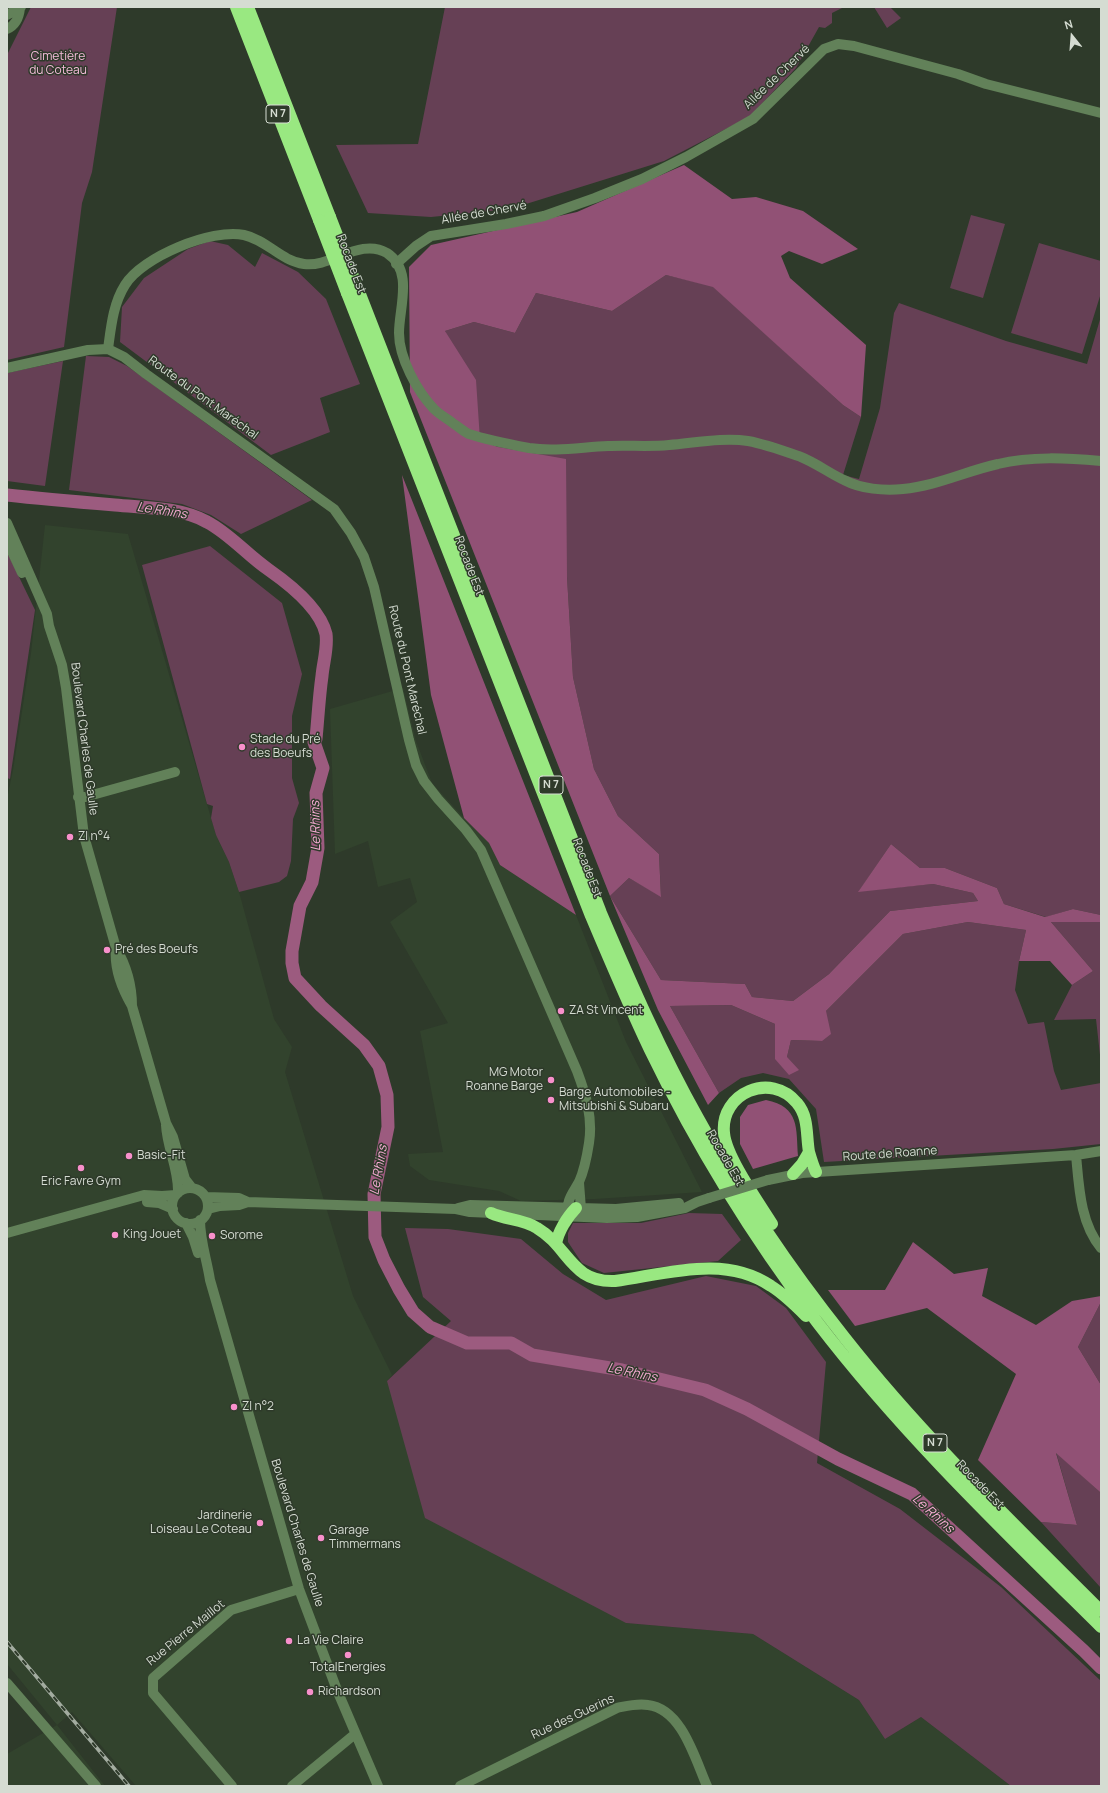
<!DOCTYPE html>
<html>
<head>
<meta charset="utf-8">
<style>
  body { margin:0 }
  #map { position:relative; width:1108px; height:1793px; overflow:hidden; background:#2e3a2a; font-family:Manrope,sans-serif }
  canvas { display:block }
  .frame { position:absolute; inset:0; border:8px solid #d5dcd2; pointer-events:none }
  .north { position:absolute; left:1052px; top:16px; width:40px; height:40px; -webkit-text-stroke:3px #2e3a2a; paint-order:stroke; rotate:343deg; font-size:11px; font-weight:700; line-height:16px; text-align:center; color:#d5dcd2 }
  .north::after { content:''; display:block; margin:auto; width:14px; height:18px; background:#d5dcd2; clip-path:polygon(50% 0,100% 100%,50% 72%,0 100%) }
</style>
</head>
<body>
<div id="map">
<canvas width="1108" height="1793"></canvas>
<div class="frame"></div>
<div class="north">N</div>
</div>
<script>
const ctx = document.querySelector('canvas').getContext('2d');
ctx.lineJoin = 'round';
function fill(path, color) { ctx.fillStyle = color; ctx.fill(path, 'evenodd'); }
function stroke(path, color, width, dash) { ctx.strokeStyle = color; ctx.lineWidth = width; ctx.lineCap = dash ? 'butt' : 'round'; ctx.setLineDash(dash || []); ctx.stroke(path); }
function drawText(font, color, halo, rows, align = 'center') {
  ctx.font = font + ' Manrope,sans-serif'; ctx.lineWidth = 3; ctx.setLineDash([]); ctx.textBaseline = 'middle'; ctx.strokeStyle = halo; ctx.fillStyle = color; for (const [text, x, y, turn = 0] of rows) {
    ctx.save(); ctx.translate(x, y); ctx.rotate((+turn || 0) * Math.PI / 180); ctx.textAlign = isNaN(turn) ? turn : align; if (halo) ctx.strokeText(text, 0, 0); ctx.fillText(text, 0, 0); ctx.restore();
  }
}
const built = new Path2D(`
  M45 525 128 534 216 835 229 862 239 892 274 1019 292 1047 285 1072 353 1296 392 1375 387 1381 626 1623 753 1634 859 1700 885 1739 921 1717 1011 1786H136L72 1712 57 1725 105 1786H7V1754L57 1725 7 1664V799L13 770 31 653Z
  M403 688 416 741 432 783 464 818 489 843 500 865 576 915 626 1042 702 1192 595 1199 521 1201 499 1191 429 1180 410 1166 408 1154 443 1152 420 1031 448 1023 390 922 417 902 410 878 378 887 368 841 335 854 330 709Z`);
const green = new Path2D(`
  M31 7H117L92 172 82 203 64 347 7 360V55Z
  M445 7H844L832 13V23L825 28 819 27 796 68 749 117 664 161 510 209 431 217 368 213 336 145 418 144Z
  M874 7H890L901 18 887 28Z
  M971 215 1005 224 983 298 950 288Z
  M210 241 228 245 255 267 262 253 298 272 326 299 360 384 320 398 330 432 271 455 120 342 122 307 144 278 188 249Z
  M1039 243 1101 261V293L1082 354 1011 333Z
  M666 275 713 286 843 405 861 417 843 475 859 479 880 408 894 313 899 303 1006 341 1087 364 1101 316V915L1073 909 1046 917 1004 904 997 888 945 868H920L891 844 859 891 933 884 973 893 978 901 890 911 829 974 793 1001 752 997 745 984 661 980 610 896 629 878 661 896 659 854 618 816 594 769 573 677 567 577 498 447 480 440 445 331 474 322 515 333 536 293 612 311Z
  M86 356 109 357 127 366 312 500 241 534 211 515 182 504 69 490Z
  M63 361 45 486 7 481V373Z
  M210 546 282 603 302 674 292 716V778L299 803 293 819 291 861 287 876 279 882 239 892 229 862 216 835 211 818 213 806 207 804 142 565Z
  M7 552 35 610 10 779 7 778Z
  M968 922 1026 930 1019 961 1015 990 1028 1024 1044 1022 1054 1071 1061 1090 1101 1083V1144L1053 1149 824 1162 816 1109 789 1079 763 1073 741 1078 719 1093 670 1006 731 1005 775 1024V1059L787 1057 791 1040 821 1041 826 1011 903 934Z
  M1051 922H1101V1064L1096 1019 1054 1020 1072 985 1093 971Z
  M689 1213 722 1214 741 1240 718 1261 604 1273 582 1263 568 1242V1233L573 1223H641Z
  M405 1228 448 1229 521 1239 563 1274 606 1300 706 1276 756 1286 786 1308 826 1362 817 1463 900 1509 1001 1587 1101 1681V1786H1011L921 1717 885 1739 859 1700 753 1634 626 1623 425 1518 387 1381 451 1321 423 1297Z
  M1101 1302V1385L1078 1347Z
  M1056 1452 1101 1493V1588L1041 1522 1077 1525Z`);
const forest = new Path2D(`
  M684 165 732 199 756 197 803 211 858 249 822 264 789 251 781 256 790 278 866 345 861 417 843 405 713 287 666 275 612 311 536 293 515 333 474 322 445 331 476 380 480 440 498 447 566 459 567 577 573 677 594 769 618 816 659 854 661 897 629 878 610 896 661 980 745 984 752 997 793 1001 829 974 890 911 978 901 973 893 933 884 858 892 891 844 920 868H945L997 888 1004 904 1045 917 1073 909 1101 915V922H1051L1093 971 1072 985 1050 961H1019L1026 930 968 922 903 934 826 1011 831 1034 822 1041 791 1040 787 1057 799 1070 789 1075 775 1059V1024L731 1005 670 1006 719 1093 708 1105 658 1010 610 896 410 392 409 267 431 245 577 212Z
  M402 475 576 915 500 865 489 843 464 818 431 695Z
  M766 1100C800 1107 796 1128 798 1156L753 1169 740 1144V1117L748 1105Z
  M913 1242 954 1274 988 1268 982 1296 1036 1325 1072 1301 1101 1296V1302L1078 1347 1101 1385V1493L1056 1453 1077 1525 1041 1522 978 1460 1016 1374 927 1308 855 1326 828 1290H885Z`);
const river = new Path2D(`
  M7 495C43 499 79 502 115 505 145 508 180 507 207 522 230 534 247 555 269 570 289 584 320 608 326 634 328 648 323 663 322 676 319 697 318 718 316 739L314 742 323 768 316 793 318 848 312 882 300 906 292 951V963L295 978 321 1006 364 1045 379 1066 387 1095 388 1127 374 1194 375 1237 384 1260 399 1289 413 1312 430 1327 467 1343H511L532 1355 622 1370 705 1390 747 1409 838 1459 912 1494 1084 1651 1101 1668`);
const minor = new Path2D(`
  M7 15 21 7
  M7 29C16 25 19 18 20 8
  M396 264 416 246 431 236 506 224 544 216 595 198 642 179 686 157 753 119 824 49 838 44 854 46 958 74 986 84 1101 113
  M108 349C111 327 113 304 125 285 142 257 212 228 244 235 267 240 281 261 304 264 331 268 360 237 387 253 414 271 399 307 399 333 399 358 417 391 434 409 440 415 448 419 454 424 459 427 464 432 469 434 484 439 513 445 529 448 555 452 582 447 608 446 628 445 649 447 669 445 694 443 724 437 748 441 765 444 784 451 801 457 816 463 829 473 844 480 861 489 884 491 903 489 936 486 966 471 998 464 1031 456 1067 458 1101 461
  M7 368 88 350 108 349 124 357 146 374 334 509 351 533 364 557 374 587 409 740 416 765 424 781 438 799 466 830 481 850 577 1071C586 1095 593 1118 589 1143 587 1156 584 1171 579 1182 573 1193 564 1202 570 1216
  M7 523 47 614 49 626 62 665 66 688 84 836 116 948C126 965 132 986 132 1006
  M7 541 22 573
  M78 797H85L175 772
  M116 948C114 968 122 989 132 1006L166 1123 173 1137 185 1179 192 1188
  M166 1125C167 1148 179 1169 178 1193
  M1076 1155C1079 1186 1080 1223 1101 1248
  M768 1180 802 1173 1076 1155 1101 1151
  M579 1183 581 1209
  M172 1206a18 18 0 1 1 36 0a18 18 0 1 1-36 0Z
  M206 1197 239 1198 248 1202
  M147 1202 159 1203 173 1209
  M458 1208 470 1205 616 1209 679 1203
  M208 1209 220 1206 239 1205 248 1202 456 1209 470 1212 607 1218 637 1217 685 1208 697 1202 709 1198
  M200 1220C200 1241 207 1260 210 1280L299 1589 337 1690 378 1786
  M186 1223 193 1237 198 1253
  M7 1233 144 1195 162 1196 176 1195
  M7 1683 96 1786
  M232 1786 153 1693V1678L231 1610 299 1589
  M292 1786 355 1734
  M460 1786 617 1708C627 1706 637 1703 648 1705 682 1709 695 1759 707 1786`);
const highway = new Path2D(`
  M236 7 319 220
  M248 7 330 217
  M358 289 601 913C631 983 661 1052 698 1118 740 1195 790 1269 845 1338 922 1436 1013 1523 1101 1611
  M347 293 591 916C610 961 629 1006 650 1050 695 1143 754 1239 817 1322 901 1432 1002 1529 1101 1627
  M793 1174 802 1164 809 1152
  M491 1213C506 1220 523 1219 537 1228 569 1247 571 1283 615 1281 666 1274 725 1254 771 1286 784 1294 795 1305 806 1316
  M772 1224C759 1203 726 1157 724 1133 720 1093 771 1071 797 1103 809 1117 806 1135 809 1152 811 1159 813 1166 816 1172
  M556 1244C558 1232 567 1217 576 1208`);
const rail = new Path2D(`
  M7 1642 129 1786`);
const minorBridge = new Path2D(`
  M709 1198 768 1180`);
const highwayBridge = new Path2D(`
  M330 217 358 289
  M319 220 347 293`);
const markers = [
  [242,747,4,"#f890cb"],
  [70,837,4,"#f890cb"],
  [107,950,4,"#f890cb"],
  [561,1011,4,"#f890cb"],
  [551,1080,4,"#f890cb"],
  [551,1100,4,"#f890cb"],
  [129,1156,4,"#f890cb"],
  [81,1168,4,"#f890cb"],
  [115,1235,4,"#f890cb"],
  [212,1236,4,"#f890cb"],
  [234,1407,4,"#f890cb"],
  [260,1523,4,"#f890cb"],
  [321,1538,4,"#f890cb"],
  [289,1641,4,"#f890cb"],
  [348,1655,4,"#f890cb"],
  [310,1692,4,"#f890cb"]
];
const shields = [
  [278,114,24],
  [551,785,24],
  [935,1443,24]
];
const shieldNames = [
  ["N 7",278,114],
  ["N 7",551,785],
  ["N 7",935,1443]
];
const parkNames = [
  ["Cimetière",58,57],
  ["du Coteau",58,71]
];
const streetNames = [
  ["Allée de Chervé",777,77,-44],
  ["Allée de Chervé",484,213,-10],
  ["Rocade Est",351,264,69],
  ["Route du Pont Maréchal",203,398,36],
  ["Rocade Est",469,566,69],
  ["Route du Pont Maréchal",407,670,77],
  ["Boulevard Charles de Gaulle",84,739,83],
  ["Rocade Est",587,868,69],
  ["Route de Roanne",890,1154,-4],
  ["Rocade Est",725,1158,60],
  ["Rocade Est",980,1485,46],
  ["Boulevard Charles de Gaulle",297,1533,73],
  ["Rue Pierre Maillot",186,1633,-39],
  ["Rue des Guerins",573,1717,-25]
];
const poiNames = [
  ["Stade du Pré",250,740],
  ["des Boeufs",250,754],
  ["ZI n°4",78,837],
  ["Pré des Boeufs",115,950],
  ["ZA St Vincent",569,1011],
  ["MG Motor",543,1073,"right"],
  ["Roanne Barge",543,1087,"right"],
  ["Barge Automobiles -",559,1093],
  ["Mitsubishi & Subaru",559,1107],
  ["Basic-Fit",137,1156],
  ["Eric Favre Gym",81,1182,"center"],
  ["King Jouet",123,1235],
  ["Sorome",220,1236],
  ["ZI n°2",242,1407],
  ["Jardinerie",252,1516,"right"],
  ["Loiseau Le Coteau",252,1530,"right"],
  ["Garage",329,1531],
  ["Timmermans",329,1545],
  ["La Vie Claire",297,1641],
  ["TotalEnergies",348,1668,"center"],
  ["Richardson",318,1692]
];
const waterNames = [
  ["Le Rhins",162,511,9],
  ["Le Rhins",316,826,-91],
  ["Le Rhins",379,1170,-80],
  ["Le Rhins",632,1373,12],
  ["Le Rhins",933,1514,42]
];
fill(built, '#32432d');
fill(green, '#664055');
fill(forest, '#915175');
stroke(river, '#9c5b7f', 13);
stroke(minor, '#628159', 10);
stroke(highway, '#99e881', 12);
stroke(rail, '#a3aca0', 3.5);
stroke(rail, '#2e3a2a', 2, [6]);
stroke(minorBridge, '#628159', 10);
stroke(highwayBridge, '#99e881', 12);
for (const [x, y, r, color] of markers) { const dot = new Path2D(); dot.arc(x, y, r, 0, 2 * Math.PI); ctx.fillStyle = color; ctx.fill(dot); stroke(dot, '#2e3a2a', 1.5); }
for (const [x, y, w] of shields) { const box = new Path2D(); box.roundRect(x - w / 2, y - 9, w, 18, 3); ctx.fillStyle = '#2e3a2a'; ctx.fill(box); stroke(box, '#d5dcd2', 1); }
drawText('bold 11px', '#d5dcd2', null, shieldNames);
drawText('12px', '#f5bcda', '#2e3a2a', parkNames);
drawText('12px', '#d5dcd2', '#2e3a2a', streetNames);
drawText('12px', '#d5dcd2', '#2e3a2a', poiNames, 'left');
drawText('italic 13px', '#f7acd4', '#2e3a2a', waterNames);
</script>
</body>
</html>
